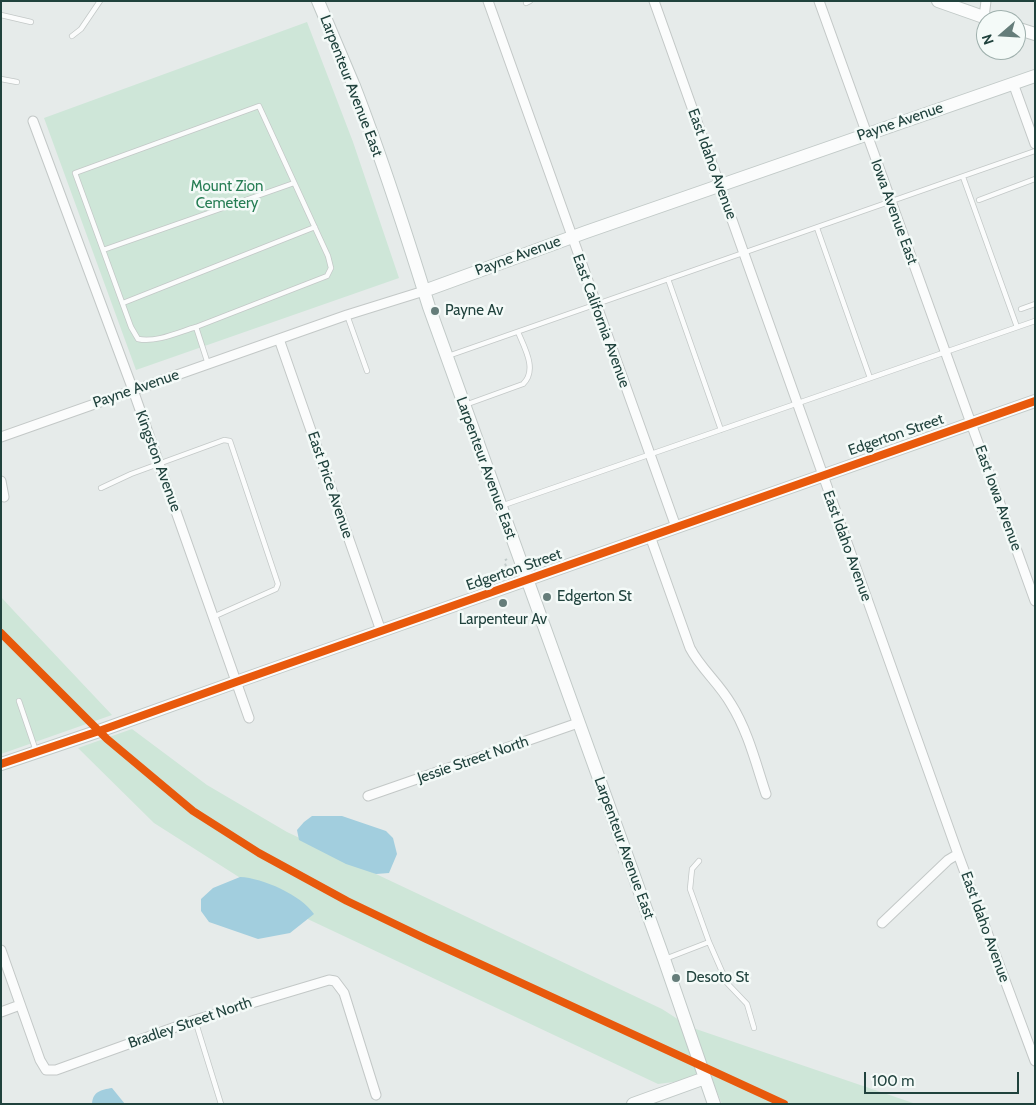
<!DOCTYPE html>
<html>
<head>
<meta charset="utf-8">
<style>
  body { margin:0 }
  #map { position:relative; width:1036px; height:1105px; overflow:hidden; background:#e6ebea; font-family:Cabin,sans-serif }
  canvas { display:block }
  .frame { position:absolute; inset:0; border:2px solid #20423d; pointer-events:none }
  .north { position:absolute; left:976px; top:10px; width:50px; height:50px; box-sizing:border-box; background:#f4faf8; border:1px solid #9fb0ad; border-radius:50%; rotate:251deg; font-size:14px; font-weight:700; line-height:20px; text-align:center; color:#20423d }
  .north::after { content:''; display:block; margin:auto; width:18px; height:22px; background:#657d7a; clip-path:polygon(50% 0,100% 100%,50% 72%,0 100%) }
  .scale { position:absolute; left:864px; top:1072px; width:155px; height:22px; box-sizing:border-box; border:2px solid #20423d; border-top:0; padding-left:6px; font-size:15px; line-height:18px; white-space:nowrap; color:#20423d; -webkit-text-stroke:4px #f4faf8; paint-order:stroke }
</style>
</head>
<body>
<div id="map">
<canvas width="1036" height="1105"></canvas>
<div class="frame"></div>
<div class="north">N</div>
<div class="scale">100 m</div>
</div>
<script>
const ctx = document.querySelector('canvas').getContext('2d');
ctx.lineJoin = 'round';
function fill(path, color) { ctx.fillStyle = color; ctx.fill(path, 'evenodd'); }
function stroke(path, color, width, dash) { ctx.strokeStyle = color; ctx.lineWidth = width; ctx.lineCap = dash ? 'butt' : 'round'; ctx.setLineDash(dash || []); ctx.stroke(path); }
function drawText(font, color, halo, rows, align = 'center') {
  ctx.font = font + ' Cabin,sans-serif'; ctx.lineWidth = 5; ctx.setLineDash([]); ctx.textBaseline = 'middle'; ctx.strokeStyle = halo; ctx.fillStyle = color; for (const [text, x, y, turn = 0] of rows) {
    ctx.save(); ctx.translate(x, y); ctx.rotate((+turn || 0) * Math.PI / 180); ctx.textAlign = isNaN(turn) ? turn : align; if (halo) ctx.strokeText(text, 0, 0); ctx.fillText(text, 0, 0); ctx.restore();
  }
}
const green = new Path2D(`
  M307 22 353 142 399 278 136 370 44 118Z
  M1 597 13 610 112 715 1 754Z
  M132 729 207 785 287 832 662 1009 690 1027 916 1104H722L692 1033 705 1078 658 1084 297 914 154 823 78 748Z`);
const water = new Path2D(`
  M312 816H342L386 831 393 838 397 854 389 873 376 874 346 864 299 840 297 830 304 822Z
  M240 877C263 878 301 895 314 914L290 933 258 939 209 922 201 911V899L213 888Z
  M112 1088 125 1104H92C93 1091 101 1090 112 1088Z`);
const path = new Path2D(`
  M507 559 504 561 508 571`);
const lane = new Path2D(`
  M526 3 530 1
  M1 15 31 22
  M72 36 81 29 100 1
  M1 79 17 82
  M963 177 1017 327
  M979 200 1035 179
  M817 228 870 378
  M103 250 294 183
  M668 279 721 430
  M123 303 315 227
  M1021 309 1035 304
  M347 315 367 371
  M196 327C179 332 156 343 138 339L131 327 75 173 259 106 328 256 331 268 327 276 196 327 208 364
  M448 356 1035 151
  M465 405 523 384C538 370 524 347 518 332
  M101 488 131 474 224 440 230 441 278 584 276 589 213 617
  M501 506 1035 321
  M19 701 36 751
  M699 861 692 869 690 889 709 942 727 983 747 1004 754 1028
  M665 959 709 942
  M195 1020 221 1104`);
const street = new Path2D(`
  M488 1 676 527
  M654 1 958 854 1035 1061
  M819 1 1035 601
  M984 17 986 1
  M1013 83 1035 144
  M33 121 133 390 249 718
  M279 339 381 631
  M1 437 347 315 424 291
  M1 481 4 497
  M650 536 690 648C701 669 719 683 731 704 748 731 756 764 766 794
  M368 796 578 723
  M882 923 948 860 958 854
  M1 950 40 1060 46 1070H56L195 1020 329 980 335 981 344 993 376 1095
  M1 1012 20 1005`);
const secondary = new Path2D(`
  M318 1C330 30 342 58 354 86 382 158 406 233 429 307L664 959 714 1104
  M938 1 992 20
  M1016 28 1035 34
  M424 291 586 232 1035 76
  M1 764 99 731 236 682 1035 401
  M633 1104 705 1078`);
const cycleway = new Path2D(`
  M1 633 107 739 193 811 259 853 347 901 426 939 784 1104
  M1 764 99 731 236 682 1035 401`);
const markers = [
  [435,311,5,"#657d7a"],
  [547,597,5,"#657d7a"],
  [503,603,5,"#657d7a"],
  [676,978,5,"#657d7a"]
];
const streetNames = [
  ["Larpenteur Avenue East",351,86,69],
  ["Payne Avenue",900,122,-19],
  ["East Idaho Avenue",712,164,70],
  ["Iowa Avenue East",894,212,70],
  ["Payne Avenue",518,256,-20],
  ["East California Avenue",601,321,70],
  ["Payne Avenue",136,389,-19],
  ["Edgerton Street",896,435,-19],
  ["Kingston Avenue",158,461,70],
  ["Larpenteur Avenue East",486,468,70],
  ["East Price Avenue",330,485,71],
  ["East Iowa Avenue",998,498,70],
  ["East Idaho Avenue",847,546,70],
  ["Edgerton Street",514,570,-19],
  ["Jessie Street North",473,760,-19],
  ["Larpenteur Avenue East",624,848,70],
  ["East Idaho Avenue",985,927,70],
  ["Bradley Street North",190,1023,-19]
];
const parkNames = [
  ["Mount Zion",227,187],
  ["Cemetery",227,204]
];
const poiNames = [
  ["Payne Av",445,311],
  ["Edgerton St",557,597],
  ["Larpenteur Av",503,620,"center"],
  ["Desoto St",686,978]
];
fill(green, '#cee6d8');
fill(water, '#a2cede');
stroke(lane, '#c3c8c7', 6);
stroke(street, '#c3c8c7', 11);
stroke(secondary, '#c1c9c7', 14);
stroke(path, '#c1cbca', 2, [2.5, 4]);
stroke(lane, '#fbfcfc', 4.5);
stroke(street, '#fbfcfc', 9);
stroke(secondary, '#fbfcfc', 12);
stroke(cycleway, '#e8590c', 8);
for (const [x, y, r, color] of markers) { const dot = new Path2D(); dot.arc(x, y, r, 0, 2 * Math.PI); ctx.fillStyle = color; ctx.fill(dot); stroke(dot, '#f4faf8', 2); }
drawText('15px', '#20423d', '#f4faf8', streetNames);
drawText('15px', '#267d54', '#f4faf8', parkNames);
drawText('15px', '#20423d', '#f4faf8', poiNames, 'left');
</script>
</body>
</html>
